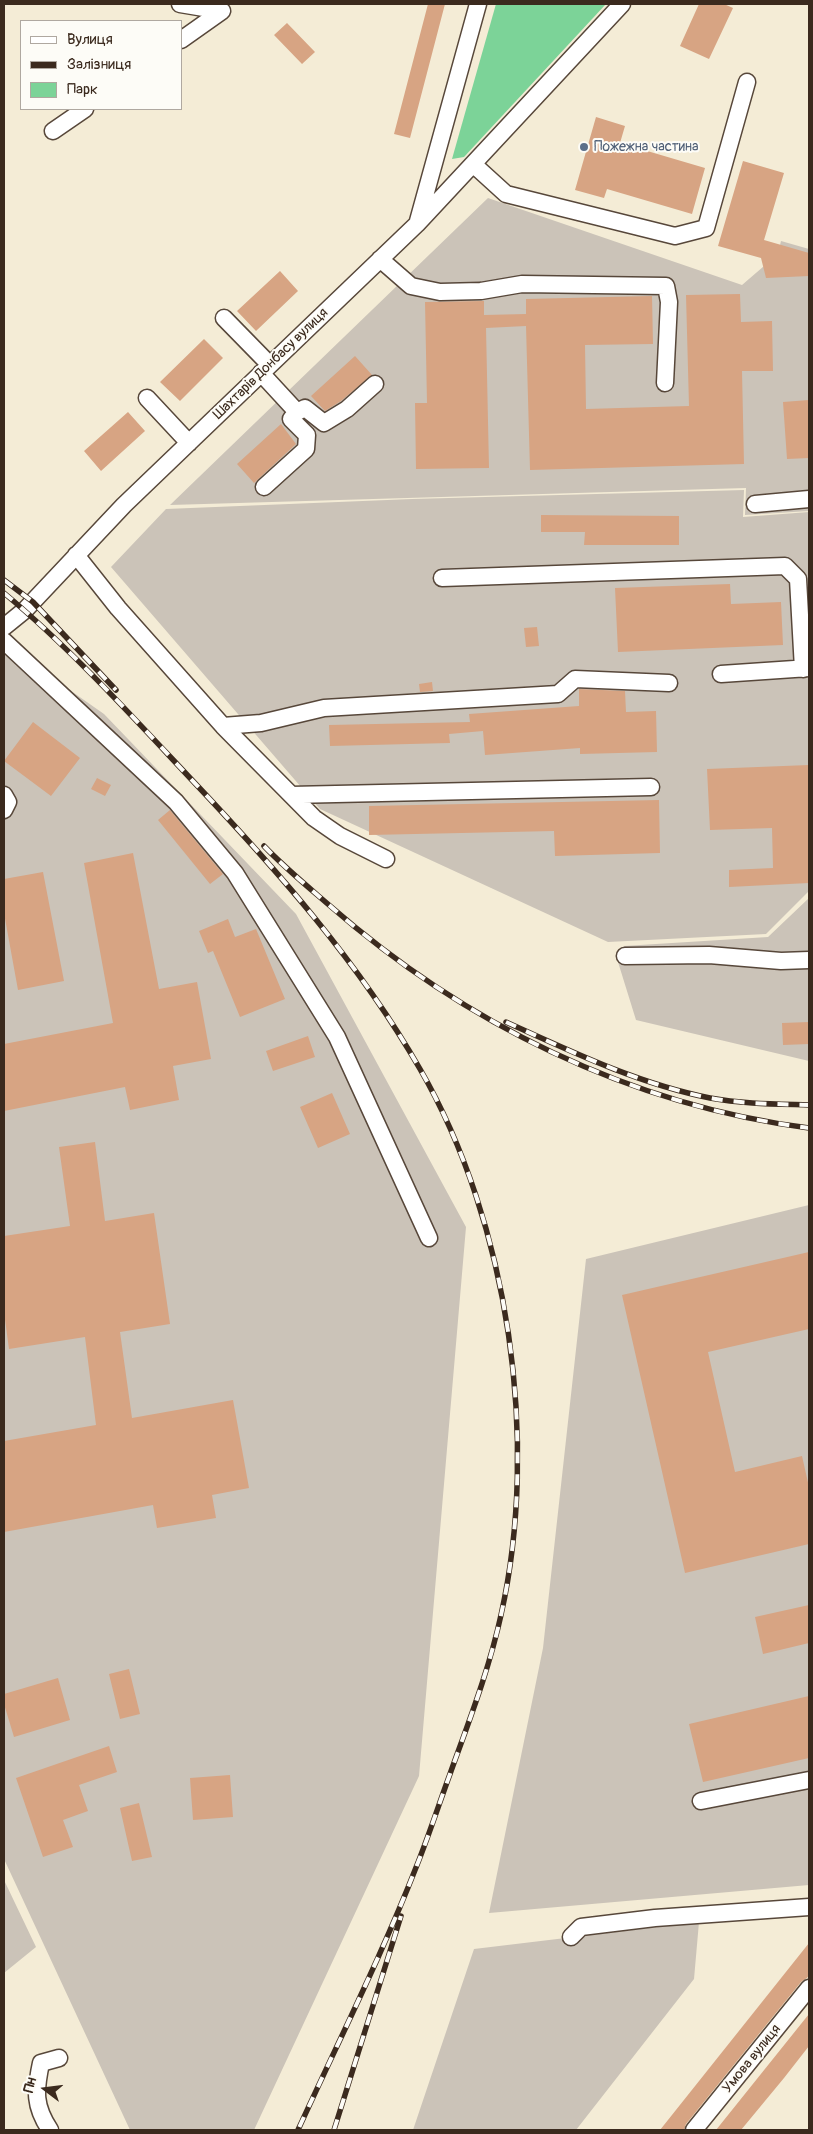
<!DOCTYPE html>
<html>
<head>
<meta charset="utf-8">
<style>
  body { margin:0 }
  #map { position:relative; width:813px; height:2134px; overflow:hidden; background:#f4ecd6; font-family:Pangolin,sans-serif }
  canvas { display:block }
  .frame { position:absolute; inset:0; border:5px solid #3b2a1e; pointer-events:none }
  .legend { position:absolute; left:20px; top:20px; width:162px; height:90px; box-sizing:border-box; background:#fdfcf7; border:1px solid #afa8a0; margin:0; padding:6px 9px; list-style:none; font-size:15px; color:#3b2a1e }
  .legend li { display:flex; align-items:center; gap:10px; height:25px }
  .legend b { width:25px; border:1px solid #afa8a0 }
  .north { position:absolute; left:20px; top:2064px; width:50px; height:50px; -webkit-text-stroke:4px #fdfcf7; paint-order:stroke; rotate:285deg; font-size:14px; font-weight:700; line-height:20px; text-align:center; color:#3b2a1e }
  .north::after { content:''; display:block; margin:auto; width:18px; height:22px; background:#3b2a1e; clip-path:polygon(50% 0,100% 100%,50% 72%,0 100%) }
</style>
</head>
<body>
<div id="map">
<canvas width="813" height="2134"></canvas>
<div class="frame"></div>
<ul class="legend">
<li><b style="height:6px;background:#fff"></b>Вулиця</li>
<li><b style="height:6px;background:#3b2a1e"></b>Залізниця</li>
<li><b style="height:14px;background:#7cd398"></b>Парк</li>
</ul>
<div class="north">Пн</div>
</div>
<script>
const ctx = document.querySelector('canvas').getContext('2d');
ctx.lineJoin = 'round';
function fill(path, color) { ctx.fillStyle = color; ctx.fill(path, 'evenodd'); }
function stroke(path, color, width, dash) { ctx.strokeStyle = color; ctx.lineWidth = width; ctx.lineCap = dash ? 'butt' : 'round'; ctx.setLineDash(dash || []); ctx.stroke(path); }
function drawText(font, color, halo, rows, align = 'center') {
  ctx.font = font + ' Pangolin,sans-serif'; ctx.lineWidth = 4; ctx.setLineDash([]); ctx.textBaseline = 'middle'; ctx.strokeStyle = halo; ctx.fillStyle = color; for (const [text, x, y, turn = 0] of rows) {
    ctx.save(); ctx.translate(x, y); ctx.rotate((+turn || 0) * Math.PI / 180); ctx.textAlign = isNaN(turn) ? turn : align; if (halo) ctx.strokeText(text, 0, 0); ctx.fillText(text, 0, 0); ctx.restore();
  }
}
const industrial = new Path2D(`
  M488 198 742 285 778 254 781 241 809 249V511L745 515 746 488 170 505Z
  M744 490 743 517 809 512V891L766 934 608 942 320 809 111 567 166 509 412 499Z
  M4 644 104 714 296 914 466 1227 419 1776 254 2130H130L4 1859Z
  M809 898V1061L636 1020 618 962 624 946 768 937Z
  M809 1205V1885L489 1913 543 1648 586 1259Z
  M4 1880 36 1947 4 1973Z
  M699 1922 694 1979 576 2130H413L474 1949Z`);
const green = new Path2D(`
  M496 4H606L464 157 452 159Z`);
const building = new Path2D(`
  M428 4H445L410 138 394 134Z
  M699 4H724L733 8 709 59 680 46Z
  M287 23 315 52 302 64 274 35Z
  M596 117 625 126 620 143 705 168 692 214 607 189 604 198 575 190Z
  M743 161 784 173 764 240 809 253V276L766 278 761 258 718 246Z
  M280 271 298 291 256 331 237 311Z
  M740 294 741 322 772 321 773 371H742L744 464 530 470 526 326 486 328 489 468 416 469 415 403H427L425 302 484 301V315L526 314V299L652 296 653 344 585 345 586 409 689 406 686 295Z
  M204 339 223 358 180 401 160 382Z
  M355 356 372 375 341 401 325 411 311 396Z
  M809 400V458L787 459 783 402Z
  M128 412 145 431 101 471 84 451Z
  M281 424 296 444 254 483 237 464Z
  M541 515 679 516V545H584L585 532H541Z
  M730 584 731 604 781 602 783 645 618 652 615 588Z
  M537 627 539 646 526 647 524 628Z
  M432 682 433 691 420 692 419 684Z
  M579 689 625 691 626 712 656 711 657 752 580 754V748L485 755 483 731 449 734 450 743 330 746 329 725 470 722 469 714 579 706Z
  M33 722 80 758 51 796 4 761Z
  M809 765V883L729 887V870L773 868 772 828 710 830 707 769Z
  M97 778 111 785 105 796 91 789Z
  M659 800 660 853 555 856 554 831 369 835V806Z
  M170 810 223 874 210 884 158 820Z
  M133 853 159 989 197 982 211 1059 173 1066 179 1100 130 1110 125 1087 4 1111V1044L113 1023 84 863Z
  M43 872 64 981 18 990 4 913V879Z
  M228 919 235 937 256 929 285 999 240 1017 213 951 208 953 199 931Z
  M809 1022V1044L783 1045 782 1023Z
  M308 1036 315 1057 273 1071 266 1051Z
  M332 1093 350 1134 318 1148 300 1107Z
  M95 1142 105 1221 154 1213 170 1324 120 1332 132 1418 233 1400 249 1488 212 1495 216 1518 157 1528 153 1505 4 1532V1441L96 1425 85 1337 9 1349 4 1312V1236L70 1226 59 1147Z
  M809 1252V1329L708 1352 735 1472 802 1456 809 1487V1544L685 1573 622 1295Z
  M809 1605V1643L763 1654 755 1617Z
  M129 1669 140 1714 120 1719 109 1674Z
  M58 1678 70 1720 14 1737 4 1704V1694Z
  M809 1696V1758L703 1782 689 1724Z
  M109 1746 117 1772 79 1785 88 1811 63 1820 73 1847 43 1857 16 1778Z
  M230 1775 233 1817 193 1820 190 1778Z
  M139 1803 152 1857 132 1861 120 1808Z
  M809 1943V1975L807 1978 801 1982 686 2124 684 2130H660Z
  M809 2014V2046L784 2078 741 2130H716Z`);
const minor = new Path2D(`
  M180 4 222 11
  M181 40 222 11
  M53 131 85 109
  M473 164 506 194 675 236 706 228 747 82
  M418 221 478 4
  M380 259 411 286 440 292 481 291 522 284 666 286 669 302 665 383
  M224 318 270 365
  M261 373 297 412 305 408 324 423 347 409 375 384
  M147 398 189 443
  M264 487 306 449 307 435 291 419 297 412
  M755 504 809 499
  M76 555 118 608 223 726 314 818 340 836 386 859
  M442 578 785 566 798 579 803 669
  M4 627 25 610 124 505 417 224 622 4
  M4 641 176 802 235 873 337 1037 429 1238
  M721 674 809 668
  M223 726 261 723 324 708 558 694 575 679 669 683
  M4 795 8 802 4 810
  M291 795 651 787
  M625 956 709 955 781 961 809 960
  M701 1801 809 1780
  M571 1937 581 1927 655 1918 809 1907
  M50 2130C34 2106 35 2091 41 2063L59 2058
  M694 2130 809 1988`);
const rail = new Path2D(`
  M4 580 33 602 116 690
  M4 593C71 649 131 715 191 779 276 869 358 961 420 1069 509 1223 540 1441 501 1615 489 1670 469 1721 450 1774 439 1804 429 1835 417 1865 382 1955 338 2042 298 2130
  M264 846C284 867 307 886 329 905 464 1023 629 1105 809 1128
  M506 1022C572 1052 639 1084 710 1098 743 1104 776 1104 809 1105
  M334 2130 401 1916`);
const markers = [
  [584,147,5,"#5c6f8a"]
];
const serviceNames = [
  ["Пожежна частина",594,147]
];
const streetNames = [
  ["Шахтарів Донбасу вулиця",271,364,-44],
  ["Умова вулиця",752,2059,-51]
];
fill(industrial, '#cbc3b8');
fill(green, '#7cd398');
fill(building, '#d7a483');
stroke(minor, '#57473a', 19);
stroke(minor, '#fff', 16);
stroke(rail, '#3b2a1e', 5.5);
stroke(rail, '#fdfcf7', 4, [11]);
for (const [x, y, r, color] of markers) { const dot = new Path2D(); dot.arc(x, y, r, 0, 2 * Math.PI); ctx.fillStyle = color; ctx.fill(dot); stroke(dot, '#fdfcf7', 2); }
drawText('14px', '#4e5e75', '#fdfcf7', serviceNames, 'left');
drawText('14px', '#3b2a1e', '#fdfcf7', streetNames);
</script>
</body>
</html>
